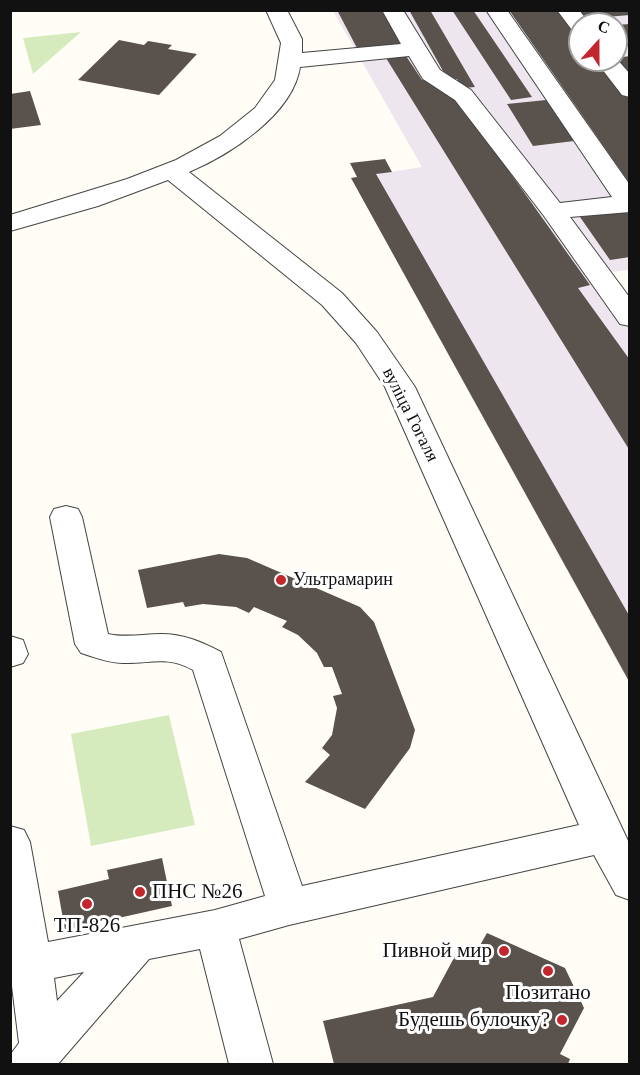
<!DOCTYPE html>
<html>
<head>
<meta charset="utf-8">
<style>
  body { margin:0 }
  #map { position:relative; width:640px; height:1075px; overflow:hidden; background:#fffdf5; font-family:"Times New Roman",serif }
  canvas { display:block }
  .frame { position:absolute; inset:0; border:12px solid #111; pointer-events:none }
  .north { position:absolute; left:568px; top:12px; width:60px; height:60px; box-sizing:border-box; background:#fff; border:2px solid #a0a0a0; border-radius:50%; rotate:21deg; font-size:16px; font-weight:700; line-height:24px; text-align:center; color:#111 }
  .north::after { content:''; display:block; margin:auto; width:21px; height:27px; background:#c4262e; clip-path:polygon(50% 0,100% 100%,50% 72%,0 100%) }
</style>
</head>
<body>
<div id="map">
<canvas width="640" height="1075"></canvas>
<div class="frame"></div>
<div class="north">С</div>
</div>
<script>
const ctx = document.querySelector('canvas').getContext('2d');
ctx.lineJoin = 'round';
function fill(path, color) { ctx.fillStyle = color; ctx.fill(path, 'evenodd'); }
function stroke(path, color, width, dash) { ctx.strokeStyle = color; ctx.lineWidth = width; ctx.lineCap = dash ? 'butt' : 'round'; ctx.setLineDash(dash || []); ctx.stroke(path); }
function drawText(font, color, halo, rows, align = 'center') {
  ctx.font = font + ' "Times New Roman",serif'; ctx.lineWidth = 6; ctx.setLineDash([]); ctx.textBaseline = 'middle'; ctx.strokeStyle = halo; ctx.fillStyle = color; for (const [text, x, y, turn = 0] of rows) {
    ctx.save(); ctx.translate(x, y); ctx.rotate((+turn || 0) * Math.PI / 180); ctx.textAlign = isNaN(turn) ? turn : align; if (halo) ctx.strokeText(text, 0, 0); ctx.fillText(text, 0, 0); ctx.restore();
  }
}
const industrial = new Path2D(`
  M333 11H629V270L611 272 630 300 629 683 351 178 422 167ZM580 24H616V60H580Z`);
const green = new Path2D(`
  M81 32 33 74 23 38Z
  M169 715 195 825 91 846 71 734Z`);
const building = new Path2D(`
  M337 10H384L400 44 357 48Z
  M409 10H430L475 87 462 88 457 79 448 80Z
  M452 10H473L532 97 511 100Z
  M509 10H563L580 31V60H603L630 95V184Z
  M576 10H630V15L582 19Z
  M630 24V46L616 47V25Z
  M119 40 144 45 148 41 172 45 168 49 197 54 159 95 78 80Z
  M406 56 422 80 435 79 445 94H454L590 285 578 288 630 360V451L386 58Z
  M630 56V75L616 58Z
  M30 91 41 125 10 129V94Z
  M546 100 574 141 533 146 507 104Z
  M385 159 392 172 376 174 630 617V683L351 178 357 177 350 163Z
  M625 210 630 216V257L610 260 580 217Z
  M219 554 247 558 360 607 374 622 415 730 410 748 365 809 305 782 330 755 322 748 332 735 337 708 333 696 342 694 332 667H324L317 653 298 635 282 627 287 621 254 607 249 613 236 607 203 604 185 607 183 602 147 608 138 570Z
  M162 858 172 906 65 930 58 891 109 879 107 870Z
  M487 933 565 968 584 1008 560 1054 570 1059 568 1064H334L323 1021 433 997 456 954 479 947Z`);
const minor = new Path2D(`
  M266 10H287L302 39V53L401 44 382 10H403L440 70 471 90 560 203 612 197 486 10H507L630 185V212L570 217 630 298V326L620 324 544 216 455 100 423 79 409 56 300 67C293 114 230 155 189 172L342 293 377 332 415 387 630 845V900L616 895 594 855 289 925 239 939 273 1064H229L200 949 149 959 58 1064H10V1055L19 1043 10 970V826L24 830 30 842 48 942 215 910 265 896 193 670C167 655 150 664 123 663 109 663 94 657 81 653L75 644 50 517 54 509 66 506 78 509 82 517 108 634C126 638 143 634 161 634 184 634 202 642 221 652L302 886 579 825 385 387 356 343 322 305 168 180 98 206 10 231V215L127 179 176 160 220 136 255 108 275 80 281 43ZM84 972 57 1001 54 978Z
  M557 10H579L590 24H580V32L572 30Z
  M616 58 630 74V97L622 95 595 60H616Z
  M10 636 23 640 28 654 23 663 10 667Z`);
const markers = [
  [281,580,6,"#c4262e"],
  [140,892,6,"#c4262e"],
  [87,904,6,"#c4262e"],
  [504,951,6,"#c4262e"],
  [548,971,6,"#c4262e"],
  [562,1020,6,"#c4262e"]
];
const streetNames = [
  ["вуліца Гогаля",410,415,63]
];
const poiNames = [
  ["Ультрамарин",293,580]
];
const nearPoinames = [
  ["ПНС №26",152,892,"left"],
  ["ТП-826",87,926],
  ["Пивной мир",492,951,"right"],
  ["Позитано",548,993],
  ["Будешь булочку?",550,1020,"right"]
];
fill(industrial, '#eee6ef');
fill(green, '#d5ebbd');
fill(building, '#5a524d');
stroke(minor, '#444', 2);
fill(minor, '#fff');
for (const [x, y, r, color] of markers) { const dot = new Path2D(); dot.arc(x, y, r, 0, 2 * Math.PI); ctx.fillStyle = color; ctx.fill(dot); stroke(dot, '#fff', 2); }
drawText('18px', '#111', '#fff', streetNames);
drawText('18px', '#111', '#fff', poiNames, 'left');
drawText('21px', '#111', '#fff', nearPoinames);
</script>
</body>
</html>
